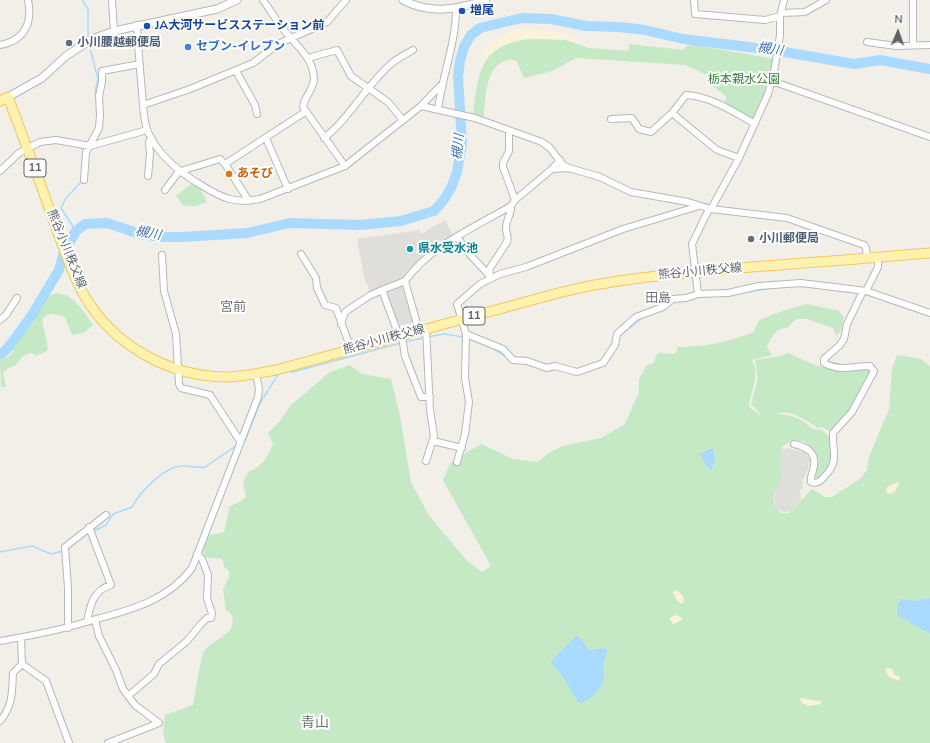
<!DOCTYPE html>
<html>
<head>
<meta charset="utf-8">
<style>
  body { margin:0 }
  #map { position:relative; width:930px; height:743px; overflow:hidden; background:#f1efe8; font-family:"Nunito Sans",sans-serif }
  canvas { display:block }
  .north { position:absolute; left:878px; top:12px; width:40px; height:40px; -webkit-text-stroke:3px #fff; paint-order:stroke; rotate:2deg; font-size:11px; font-weight:700; line-height:16px; text-align:center; color:#5f6368 }
  .north::after { content:''; display:block; margin:auto; width:14px; height:18px; background:#5f6368; clip-path:polygon(50% 0,100% 100%,50% 72%,0 100%) }
</style>
</head>
<body>
<div id="map">
<canvas width="930" height="743"></canvas>
<div class="north">N</div>
</div>
<script>
const ctx = document.querySelector('canvas').getContext('2d');
ctx.lineJoin = 'round';
function fill(path, color) { ctx.fillStyle = color; ctx.fill(path, 'evenodd'); }
function stroke(path, color, width, dash) { ctx.strokeStyle = color; ctx.lineWidth = width; ctx.lineCap = dash ? 'butt' : 'round'; ctx.setLineDash(dash || []); ctx.stroke(path); }
function drawText(font, color, halo, rows, align = 'center') {
  ctx.font = font + ' "Nunito Sans","Noto Sans JP",sans-serif'; ctx.lineWidth = 4; ctx.setLineDash([]); ctx.textBaseline = 'middle'; ctx.strokeStyle = halo; ctx.fillStyle = color; for (const [text, x, y, turn = 0] of rows) {
    ctx.save(); ctx.translate(x, y); ctx.rotate((+turn || 0) * Math.PI / 180); ctx.textAlign = isNaN(turn) ? turn : align; if (halo) ctx.strokeText(text, 0, 0); ctx.fillText(text, 0, 0); ctx.restore();
  }
}
const industrial = new Path2D(`
  M445 220 454 237 426 255 414 266 403 279 369 293 368 286 365 281 357 239 420 230V233H423Z
  M402 284 414 323 398 326 385 292Z
  M787 448 805 452 810 460 808 469 802 482 803 488 800 490 801 500 791 511 786 512 780 511 776 507 774 498 780 456 782 450Z`);
const green = new Path2D(`
  M530 39 565 40 589 48 628 51 629 44 683 50 687 46 695 45 774 59 768 89 753 120 724 105 726 96 709 84 711 77 686 65 576 58 552 71 524 78 516 60C486 56 485 96 484 117L473 116C478 72 480 45 530 39Z
  M193 183 199 187 207 202 195 206 183 205 176 196Z
  M56 293C73 293 85 313 93 325L84 333 72 335 65 317C57 315 48 311 42 320L48 348 47 351 36 356 31 353C25 354 19 358 17 364L7 369 3 373 6 387H1L0 357H8L13 352 11 346 35 321 34 314 44 298Z
  M807 304 839 311 844 317 841 330 836 336 833 328 807 319H796L787 328C775 328 771 338 767 347L772 355 752 360C761 376 750 390 749 407L763 417 751 404 758 379 755 360 781 356 789 353C816 367 835 374 867 369L870 370V375L849 411 831 432 822 427 818 428C806 420 790 408 776 414 790 414 802 418 812 429L822 430 830 437C832 452 835 471 817 478L814 474 819 461 816 455 806 442 792 440 783 446C779 458 783 468 780 478 776 493 767 499 781 513H789L812 489 825 497H832L860 479 867 470 869 457 889 409 892 369 897 355 921 359 930 366V743H166L163 734 165 715 193 705C195 695 200 659 204 652 212 637 237 638 232 615L226 610 223 589 229 577V571L225 568 222 559 205 557 203 552 207 536 224 532 230 506 240 502 246 497 243 483 248 472C262 467 267 458 273 444L268 433 280 421 291 405 330 372 350 365 362 374 391 379 400 416 411 482 428 514 466 560 482 572 491 566 443 480 451 462 481 444 513 459 538 462 549 453 563 446 601 438 625 424 639 392V379L647 365 654 363 656 355 660 353 675 354 678 347C705 347 728 342 754 332 755 329 756 324 759 321 760 318 801 305 807 304Z`);
const sand = new Path2D(`
  M521 29 553 31 572 36 579 43 565 39 529 38 515 40 496 49 486 59 481 69C477 46 502 33 521 29Z
  M898 482 899 484 895 491 890 494 886 492 887 487Z
  M677 590 683 596 684 602 681 604 675 598V595L672 593Z
  M676 615 682 618V620L673 624 669 618Z
  M886 668 892 669 895 675 900 677 899 681 889 677 886 671Z
  M803 698C807 700 816 700 821 701V704L808 706 801 702 800 699Z`);
const water = new Path2D(`
  M713 448 715 459 712 469H709L699 454Z
  M930 598V633L923 630 897 615 898 603 902 599 916 601Z
  M577 635 590 650 604 648 608 651 603 665 604 679 601 686 592 697 580 704 560 673 550 662Z`);
const stream = new Path2D(`
  M82 0 88 9V38
  M89 44 98 79 95 92 97 101
  M76 231 61 208 66 198 82 181
  M828 289 860 293
  M739 293 779 287
  M888 302 902 306
  M658 312 666 309
  M623 333 642 318
  M428 337 444 334 464 337
  M467 338 492 348 505 356
  M404 342 424 338
  M540 368 547 371
  M286 371 293 372 401 343
  M242 443 245 441 260 403 279 373
  M92 532 106 525 113 514 132 507C139 493 164 467 181 466 189 465 197 469 205 467L239 444
  M67 550 76 542
  M0 552 32 546 51 554 63 551`);
const river = new Path2D(`
  M0 354 5 351 17 336 32 315 59 270 64 252 76 231 85 224 107 223 140 234 161 237H182L247 233 290 223 360 225 401 221 434 211 443 201 451 188 457 172 462 144 458 76 460 61 464 47 471 35 480 28 522 18 551 19 586 26 619 27 645 30 683 39 773 50 854 64 880 60 930 69`);
const minor = new Path2D(`
  M112 0 114 31
  M263 0C269 8 274 17 280 25 292 42 314 57 314 79 314 89 304 97 303 107L345 166
  M694 0 695 14 765 20 780 16
  M784 0 780 16V35L774 72 768 94 739 158 711 209 787 218 864 245 866 248 867 258
  M782 13 805 12 826 0
  M137 25C138 48 140 70 142 92 143 105 143 120 148 132 158 155 179 172 201 185 222 198 234 204 260 199L345 166 421 106 440 86
  M867 42 896 46 930 45
  M0 45C24 41 33 23 28 0
  M913 45V0
  M308 58 337 50 351 76 388 102 402 119
  M236 71 255 105 257 114
  M772 81 930 137
  M143 105 190 89 253 63 278 44 327 22 346 0
  M421 106 475 118 542 142 550 148 563 165 569 168 600 177 631 192 688 202 711 209
  M438 110C442 76 456 43 456 9
  M672 113 717 150 739 158
  M611 119 632 118 639 129 651 132 672 113 686 95C710 96 734 112 755 124
  M266 138 288 189
  M324 138C351 117 366 85 392 63 398 58 406 54 413 50
  M225 164 305 112
  M552 169 569 168
  M0 171 19 153 40 142 56 140 90 146 147 130
  M148 176 150 154 149 142 152 139
  M84 180 86 152 99 128 100 115 99 96 102 82V71L140 64
  M165 190 177 174 181 171 220 159 225 164 249 201
  M515 200 552 169 560 160
  M457 237 472 257 489 275
  M301 254 316 278 317 288 325 305 336 308 351 349
  M162 255 164 291 176 334 179 384 181 388 210 395 240 441
  M489 279 490 268 507 242C509 236 506 234 506 229 505 220 512 215 511 206L515 200 503 167V163L509 151V131
  M866 291 878 267V257
  M698 294 692 244 709 209
  M0 320 6 315 17 298
  M341 324 345 312 369 296 382 290
  M426 329 430 410 434 436 426 461
  M419 331 405 281C430 246 475 227 511 206
  M466 334 503 349 513 360 527 361 547 368 555 366 577 372 603 363 615 345 617 334 636 317 663 307 673 299 686 298 698 294 728 293 759 286 801 283 866 291 930 313
  M399 336 382 290 405 281
  M402 337 405 356 421 397H430
  M433 441 462 448
  M794 444C808 447 818 454 813 470 812 475 810 477 811 482 816 484 820 482 824 477 840 461 832 453 833 433L852 412 874 371 870 366C853 366 840 372 824 363V359L840 345 844 339 847 324 863 291
  M457 462 465 434 469 402 465 378 466 334 457 304 480 284 500 274 526 267 623 229 699 206
  M95 620 99 636 116 670 123 689 135 705 159 723 108 743
  M87 622C90 606 93 590 111 585L89 527
  M68 628V588L65 547 106 515
  M21 638 22 664 46 681 69 743
  M0 641C29 636 58 631 86 622 125 611 166 603 192 568L258 397 259 389 256 374
  M128 696 154 674 159 664 187 641 201 624 207 618H211L212 614 207 598 208 575 202 559 197 554
  M0 721C13 706 12 692 13 673L22 664`);
const tertiary = new Path2D(`
  M403 0C430 15 459 9 486 0
  M8 97 42 78 66 56 92 39 114 31 217 9 237 0`);
const primary = new Path2D(`
  M0 101 8 97C22 134 36 171 49 208 60 237 69 268 84 295 113 345 168 376 225 377 242 377 259 373 276 370L562 292C624 277 687 273 751 267 811 263 870 258 930 253`);
const markers = [
  [462,11,4,"#1a4fb4"],
  [147,26,4,"#1a4fb4"],
  [69,43,4,"#5c6f8a"],
  [188,47,4,"#3f7fe0"],
  [229,174,4,"#e8710a"],
  [751,239,4,"#5c6f8a"],
  [410,249,4,"#0f9aa8"]
];
const shields = [
  [35,168,22],
  [474,316,22]
];
const shieldNames = [
  ["11",35,168],
  ["11",474,316]
];
const transitNames = [
  ["増尾",470,11],
  ["JA大河サービスステーション前",155,26]
];
const serviceNames = [
  ["小川腰越郵便局",77,43],
  ["小川郵便局",759,239]
];
const shopNames = [
  ["セブン-イレブン",196,47]
];
const parkNames = [
  ["栃本親水公園",744,80]
];
const foodNames = [
  ["あそび",237,174]
];
const streetNames = [
  ["熊谷小川秩父線",66,249,68],
  ["熊谷小川秩父線",700,272,-5],
  ["熊谷小川秩父線",384,340,-15]
];
const cultureNames = [
  ["県水受水池",418,249]
];
const waterNames = [
  ["槻川",770,50,8],
  ["槻川",459,147,-85],
  ["槻川",148,234,10]
];
const neighbourhoodNames = [
  ["田島",658,299],
  ["宮前",233,308]
];
const quarterNames = [
  ["青山",315,724]
];
fill(industrial, '#e0deda');
fill(green, '#c5e8c5');
fill(sand, '#fbf3d9');
fill(water, '#aadaff');
stroke(stream, '#aadaff', 1.5);
stroke(river, '#aadaff', 10);
stroke(minor, '#b5b8bc', 8);
stroke(tertiary, '#b5b8bc', 9);
stroke(primary, '#f2c960', 11);
stroke(minor, '#fff', 6);
stroke(tertiary, '#fff', 7);
stroke(primary, '#fff2af', 9);
for (const [x, y, r, color] of markers) { const dot = new Path2D(); dot.arc(x, y, r, 0, 2 * Math.PI); ctx.fillStyle = color; ctx.fill(dot); stroke(dot, '#fff', 1.5); }
for (const [x, y, w] of shields) { const box = new Path2D(); box.roundRect(x - w / 2, y - 9, w, 18, 3); ctx.fillStyle = '#fff'; ctx.fill(box); stroke(box, '#5f6368', 1); }
drawText('bold 11px', '#5f6368', null, shieldNames);
drawText('bold 12px', '#164399', '#fff', transitNames, 'left');
drawText('bold 12px', '#4e5e75', '#fff', serviceNames, 'left');
drawText('bold 12px', '#366cbe', '#fff', shopNames, 'left');
drawText('12px', '#348238', '#fff', parkNames);
drawText('bold 12px', '#c56008', '#fff', foodNames, 'left');
drawText('12px', '#5f6368', '#fff', streetNames);
drawText('bold 12px', '#0d838f', '#fff', cultureNames, 'left');
drawText('italic 13px', '#4174aa', '#fff', waterNames);
drawText('13px', '#70757a', '#fff', neighbourhoodNames);
drawText('14px', '#70757a', '#fff', quarterNames);
</script>
</body>
</html>
